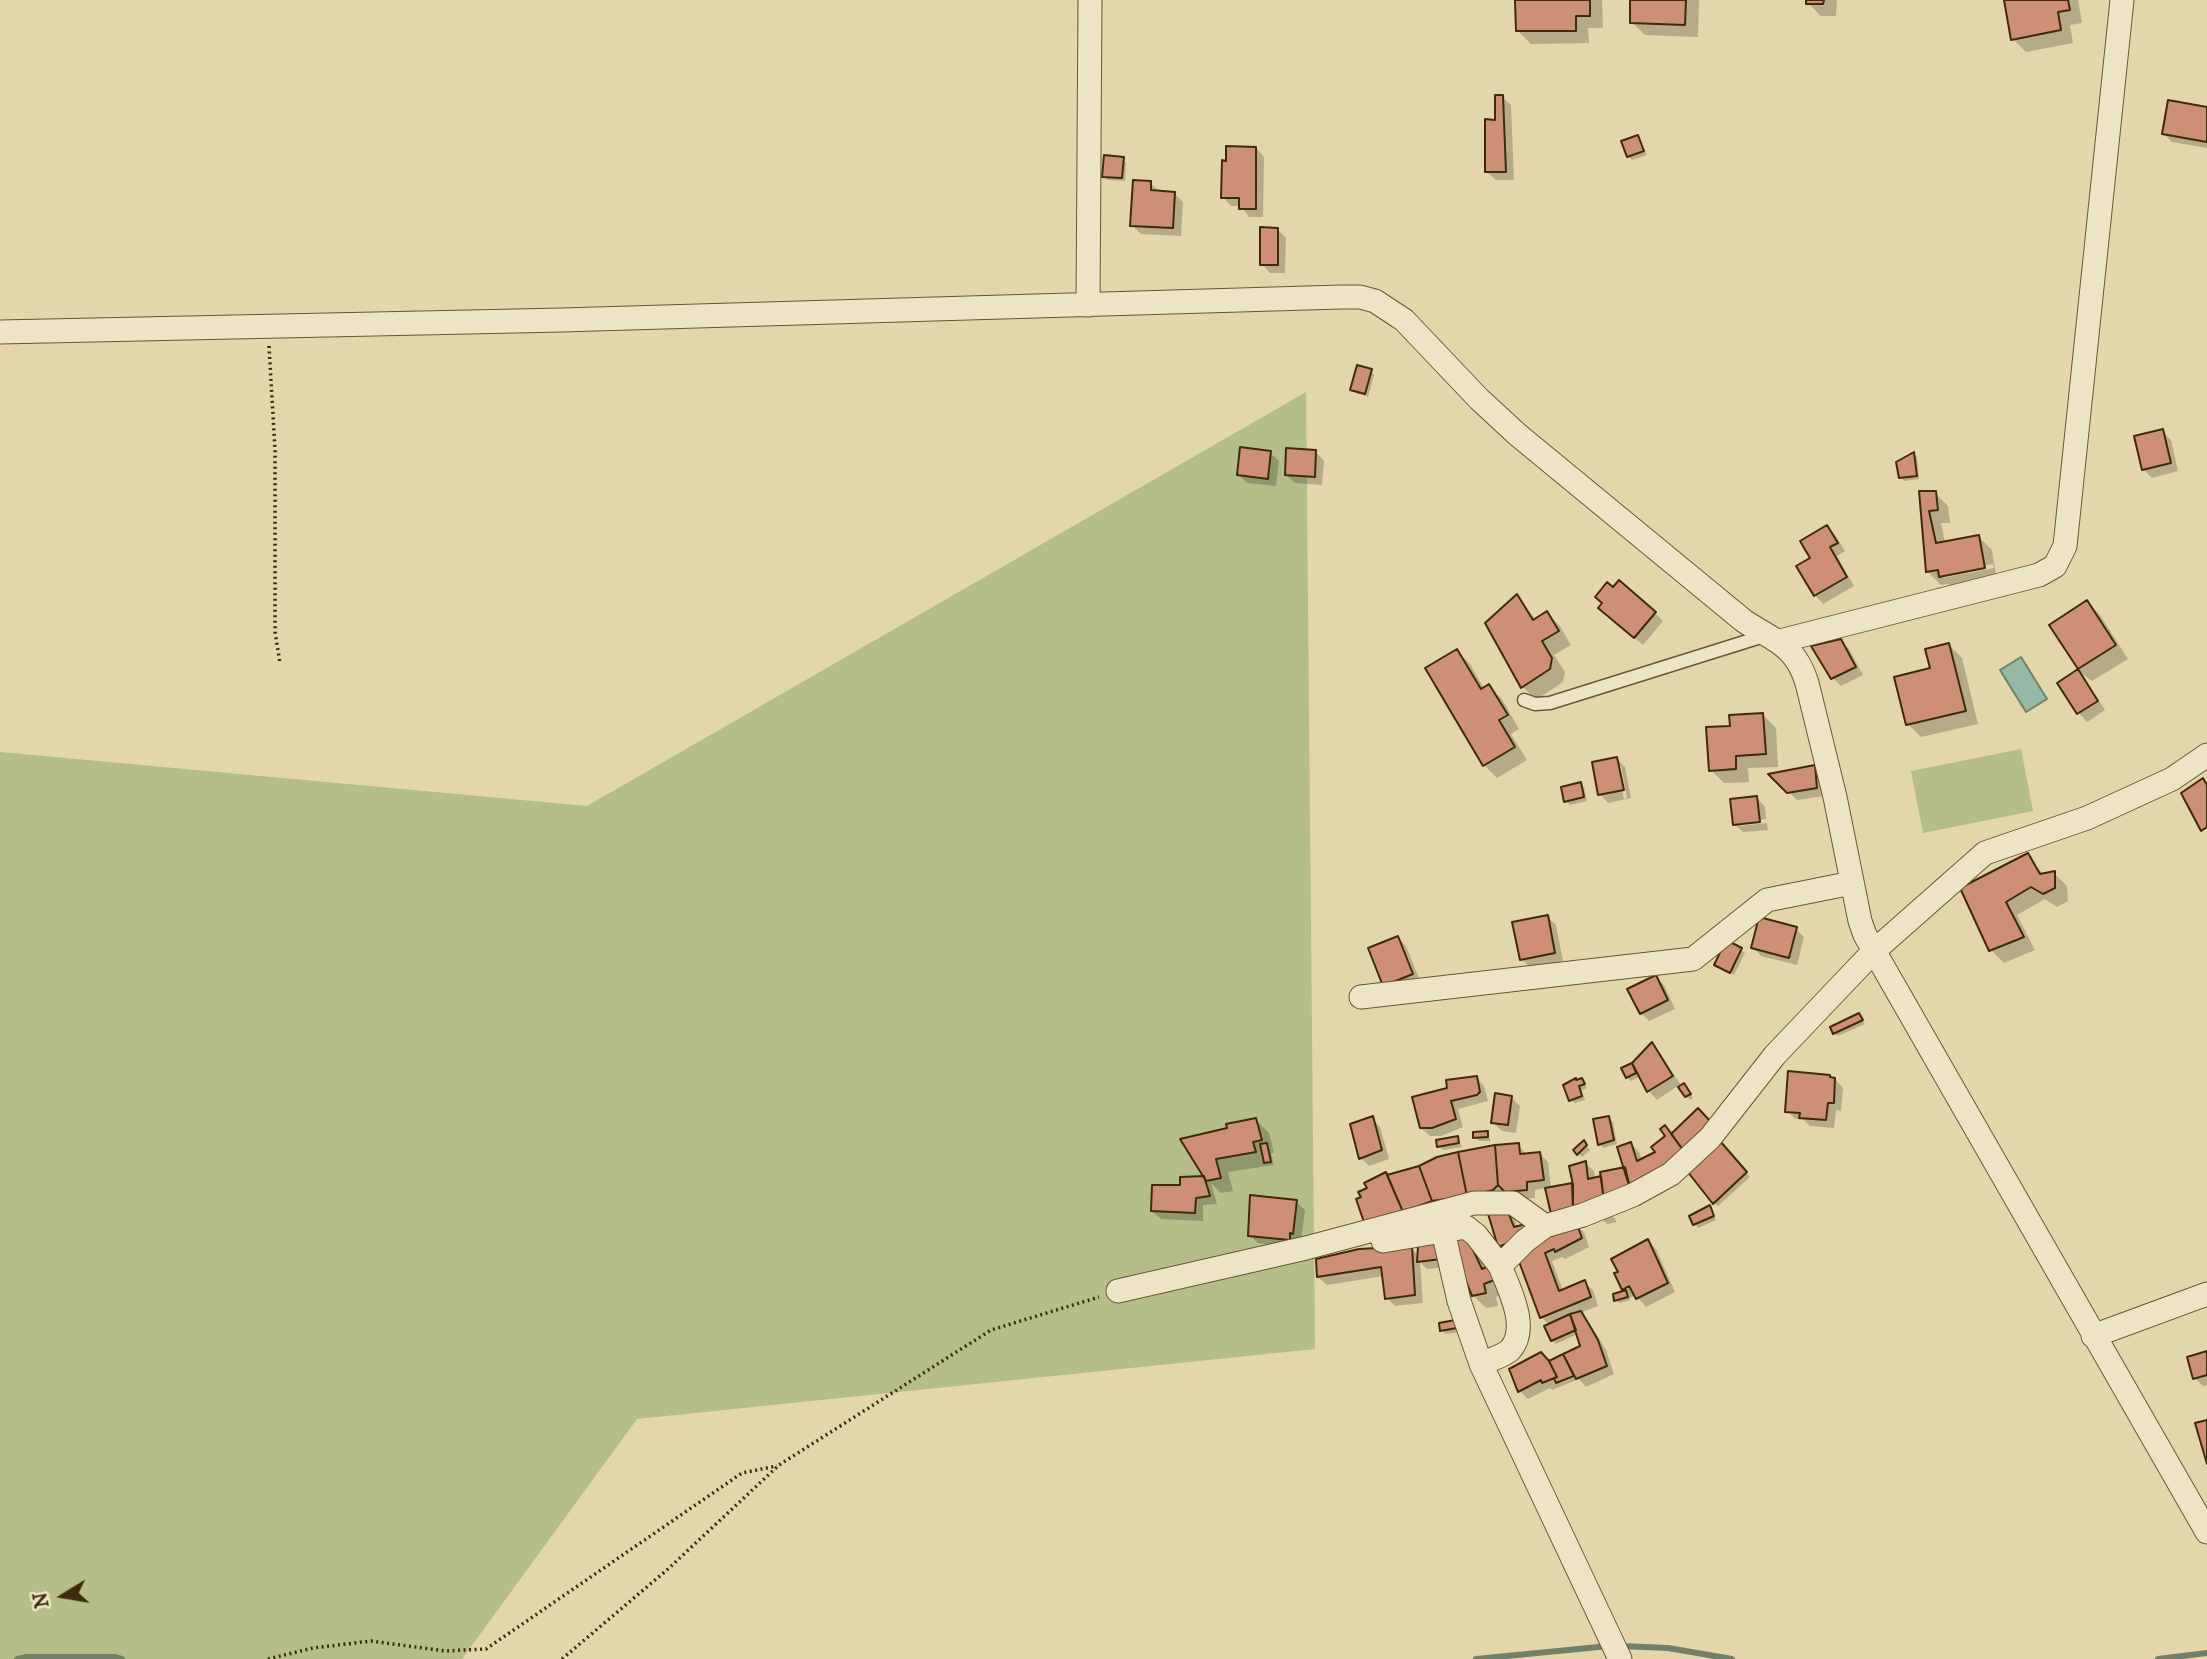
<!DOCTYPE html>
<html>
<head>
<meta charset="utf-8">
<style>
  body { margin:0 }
  #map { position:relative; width:2207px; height:1659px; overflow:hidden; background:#e3d6aa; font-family:"IM FELL DW Pica",serif }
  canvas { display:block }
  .north { position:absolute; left:28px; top:1561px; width:70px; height:70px; -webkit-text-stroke:5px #ede4c8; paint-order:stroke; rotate:259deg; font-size:19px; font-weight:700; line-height:28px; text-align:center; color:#3f2b0c }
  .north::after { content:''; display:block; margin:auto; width:24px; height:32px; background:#3f2b0c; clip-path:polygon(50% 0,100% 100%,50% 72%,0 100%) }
</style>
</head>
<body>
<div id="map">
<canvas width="2207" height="1659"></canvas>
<div class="north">N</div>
</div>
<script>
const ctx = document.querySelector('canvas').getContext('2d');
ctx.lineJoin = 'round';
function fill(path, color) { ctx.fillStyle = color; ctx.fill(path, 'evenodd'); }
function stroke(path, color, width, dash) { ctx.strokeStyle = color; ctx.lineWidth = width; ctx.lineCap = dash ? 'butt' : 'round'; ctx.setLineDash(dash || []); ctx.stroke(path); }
const green = new Path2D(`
  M1306 392 1315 1349 637 1419 462 1659H0V752L587 806Z
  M2021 749 2033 811 1923 833 1911 771Z`);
const water = new Path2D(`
  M2021 657 2047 699 2026 712 2000 670Z`);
const shadow = new Path2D(`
  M1517 0H1602L1603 28H1588L1589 43 1531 44 1518 31Z
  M1632 0H1699L1698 37 1645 35 1632 22Z
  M1808 0H1837L1836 16H1821L1808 3Z
  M2005 0H2078L2082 23 2070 25 2073 43 2026 52 2013 39Z
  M1502 97 1511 105 1514 180H1496L1487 172Z
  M2207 109V148L2172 142 2163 133Z
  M1638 137 1647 155 1632 160 1628 156Z
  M1256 148 1264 157 1263 217H1249L1241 206H1231L1223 197Z
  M1123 159 1126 163 1125 181 1107 180 1104 176Z
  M1150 183 1159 191 1175 194 1183 202 1181 236 1141 234 1132 225Z
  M1277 229 1286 238 1285 273H1270L1262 264Z
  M1371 371 1374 375 1368 397 1356 393 1352 389Z
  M2162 431 2171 440 2178 471 2152 478 2143 469Z
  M1316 452 1324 461 1322 485 1295 483 1286 475Z
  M1270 453 1279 461 1276 486 1247 483 1239 475Z
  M1913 454 1917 457 1919 479 1904 481 1901 478Z
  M1921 493H1935L1948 506 1950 523H1941L1945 543 1979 537 1992 550 1997 581 1954 590 1948 584 1941 585 1928 572ZM1993 564 1994 568 1943 578 1940 575Z
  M1827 527 1835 535 1845 551 1837 556 1854 586 1823 604 1815 595 1812 559Z
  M1517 596 1536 620 1547 613 1560 626 1571 645 1554 655 1565 672 1563 682 1536 700 1523 687Z
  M2087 602 2100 615 2128 659 2092 681 2081 673 2105 710 2087 722 2079 713 2060 683 2080 670 2052 625Z
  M1655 613 1663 621 1643 645 1609 616Z
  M1840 640 1849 649 1863 675 1841 686 1832 677Z
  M1949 645 1962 658 1978 724 1921 737 1908 724 1932 670Z
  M1457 651 1470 664 1484 689 1489 686 1502 699 1519 729 1511 734 1527 760 1497 778 1484 765Z
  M1763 715 1776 728 1778 767 1748 768 1749 782 1724 783 1711 770 1732 727Z
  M1617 759 1625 767 1631 798 1608 803 1600 794ZM1617 766H1621L1627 798 1624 799Z
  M1814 767 1822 776 1824 796 1797 800 1772 775Z
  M1580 784 1584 787 1587 801 1570 805 1566 801Z
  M1757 798 1765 807 1766 819 1740 822V826L1767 823 1768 830 1743 832 1735 824Z
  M2027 855 2044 875 2054 873 2067 886 2068 901 2057 907 2045 899 2017 915 2035 950 2004 963 1991 950 1962 889Z
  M1547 917 1556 925 1563 961 1530 967 1521 959Z
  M1796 929 1804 937 1797 965 1761 956 1753 947Z
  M1398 938 1406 946 1421 983 1393 994 1371 949Z
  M1741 950 1745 953 1734 975 1716 964Z
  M1656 977 1664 985 1675 1009 1649 1021 1641 1013Z
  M1859 1015 1865 1024 1838 1036 1834 1033Z
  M1652 1045 1660 1053 1682 1087 1688 1089 1693 1098 1690 1100 1679 1085 1657 1100 1649 1091 1641 1076 1631 1081 1627 1077 1623 1069 1633 1064Z
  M1476 1078 1484 1086 1488 1101 1458 1109 1463 1127 1441 1136H1430L1421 1128 1449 1089Z
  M1835 1079 1843 1088 1841 1111 1836 1110 1834 1128 1810 1126 1804 1120 1796 1119 1787 1111Z
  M1582 1080 1587 1088 1582 1090 1585 1100 1575 1103 1571 1100Z
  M1511 1097 1520 1106 1516 1133 1502 1131 1493 1122Z
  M1372 1118 1380 1127 1389 1159 1369 1166 1361 1158Z
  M1609 1118 1613 1122 1617 1144 1603 1148 1600 1144Z
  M1256 1120 1269 1133 1274 1153H1271L1274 1165 1228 1172 1233 1191 1221 1193 1211 1183 1217 1204 1203 1205V1221L1161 1219 1152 1211 1182 1187 1206 1177 1229 1129Z
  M1718 1132 1561 1221 1547 1188 1535 1190V1198L1515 1200 1376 1235 1388 1177 1518 1145 1527 1155 1540 1154 1548 1162 1551 1188 1574 1185 1585 1163 1594 1171 1595 1179 1627 1168 1631 1144 1639 1152 1642 1160 1658 1153 1672 1135Z
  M1487 1133 1491 1141H1479L1475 1137Z
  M1457 1138 1462 1147 1443 1150 1439 1147Z
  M1584 1143 1590 1150 1582 1157 1575 1150Z
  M1720 1144 1750 1177 1718 1206 1714 1203Z
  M1296 1202 1305 1210 1301 1241 1298 1248 1258 1243 1250 1235Z
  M1506 1208 1514 1217 1518 1228 1575 1224 1584 1232 1589 1247 1565 1259 1562 1257 1552 1261 1563 1291 1584 1282 1593 1290 1598 1306 1580 1313 1589 1322 1606 1350 1614 1374 1586 1387 1579 1379 1552 1390 1550 1388 1528 1399 1520 1391 1550 1363 1582 1347 1578 1334 1556 1344 1552 1340 1550 1325 1541 1317 1520 1259 1508 1255 1500 1247 1488 1209ZM1582 1371 1583 1374 1561 1383V1379Z
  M1710 1208 1716 1220 1698 1228 1691 1217Z
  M1612 1215 1617 1222 1607 1224 1603 1220V1217Z
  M1465 1237 1509 1292 1496 1297 1498 1306 1486 1308 1473 1295Z
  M1648 1241 1656 1249 1675 1292 1646 1307 1636 1295 1630 1298V1300L1620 1303 1616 1300 1626 1292 1623 1289Z
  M1420 1247 1449 1267 1427 1269 1420 1262 1423 1303 1395 1306 1387 1298 1384 1276 1327 1285 1318 1277 1411 1248 1419 1256Z
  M1455 1322 1460 1332 1446 1334 1442 1330Z
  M2207 1353V1385L2203 1386 2195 1378Z`);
const stream = new Path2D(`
  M1620 1646 1668 1648 1732 1659
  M17 1659 27 1657H116L122 1659
  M1476 1659 1609 1646
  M2158 1659 2207 1653`);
const building = new Path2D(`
  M1515 0H1590V16H1576V31H1516Z
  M1630 0H1686L1685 25 1630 23Z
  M1806 0H1824L1823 4H1806Z
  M2004 0H2068L2070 10 2058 12 2061 30 2011 40Z
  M1495 95H1503L1506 172H1485V119L1495 120Z
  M2168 100 2207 107V142L2162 134Z
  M1638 135 1644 151 1627 157 1621 141Z
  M1226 146 1256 147V209H1239V198H1221L1222 160 1226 161Z
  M1104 155 1124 157 1122 178 1102 177Z
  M1133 180 1151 181V190L1175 192 1173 228 1130 226Z
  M1260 227 1278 228V265H1260Z
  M1357 365 1372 369 1365 394 1350 390Z
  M2163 429 2171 463 2142 470 2134 436Z
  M1240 447 1271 451 1268 479 1237 475Z
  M1286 448 1316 450 1315 477 1285 475Z
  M1914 452 1917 476 1899 478 1896 462Z
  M1919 491H1936L1938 510 1929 511 1936 543 1979 535 1985 568 1939 577 1938 570 1926 572Z
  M1827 525 1838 543 1830 547 1847 577 1814 596 1796 566 1810 558 1800 541Z
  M1619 580 1656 612 1634 638 1598 608 1602 603 1595 597 1607 582 1613 587Z
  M1517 594 1533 620 1547 611 1559 631 1542 641 1552 658 1550 669 1521 688 1485 623Z
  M2087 600 2116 645 2078 669 2049 625Z
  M1841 639 1856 667 1831 679 1811 646Z
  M1949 643 1966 711 1906 725 1894 677 1930 668 1925 649Z
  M1457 649 1481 689 1489 684 1508 715 1499 720 1515 747 1483 766 1425 668Z
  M2078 669 2098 701 2077 714 2057 683Z
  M1763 713 1766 754 1736 756V769L1709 771 1706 727 1730 726 1729 715Z
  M1617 757 1624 790 1598 795 1592 762Z
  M1815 765 1817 788 1787 793 1768 774Z
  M2203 778 2207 785V827L2201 831 2181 793Z
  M1581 782 1584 797 1564 802 1561 787Z
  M1757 796 1760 822 1733 825 1730 799Z
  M2028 853 2040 874 2055 871V888L2043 894 2031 887 2006 902 2024 937 1989 951 1960 888Z
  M1548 915 1555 953 1520 960 1512 922Z
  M1759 917 1797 927 1789 958 1751 948Z
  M1398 936 1413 974 1383 986 1368 948Z
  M1726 940 1742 948 1730 973 1714 965Z
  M1656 975 1668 1000 1640 1014 1627 989Z
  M1859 1013 1863 1020 1833 1034 1830 1027Z
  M1652 1042 1673 1076 1647 1092 1632 1063Z
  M1632 1063 1636 1073 1626 1078 1621 1068Z
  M1788 1071 1830 1075V1077L1835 1078 1834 1103H1828L1826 1120 1799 1118 1800 1113 1785 1112Z
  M1477 1076 1480 1092 1477 1095 1451 1101 1456 1119 1432 1128H1420L1412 1097 1447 1088 1446 1080Z
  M1576 1078V1080L1582 1078 1585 1084 1579 1086 1582 1096 1569 1101 1563 1085Z
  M1684 1083 1691 1094 1685 1097 1678 1087Z
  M1495 1093 1512 1096 1508 1125 1491 1123Z
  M1698 1108 1711 1122 1686 1154 1671 1134Z
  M1373 1116 1382 1150 1359 1159 1350 1124Z
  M1609 1116 1614 1140 1598 1145 1593 1119Z
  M1256 1118 1262 1140 1253 1142 1256 1152 1216 1159 1221 1178 1206 1181 1180 1139 1227 1128 1226 1124Z
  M1665 1125 1686 1154 1631 1192 1617 1147 1631 1142 1637 1161 1655 1152 1651 1147 1665 1136 1660 1129Z
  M1488 1131V1137L1473 1138V1132Z
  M1458 1136 1459 1143 1437 1147 1436 1140Z
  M1584 1140 1587 1145 1577 1155 1573 1150Z
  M1720 1141 1747 1172 1713 1204 1687 1171Z
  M1267 1143 1271 1162 1264 1163 1260 1144Z
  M1519 1143 1520 1154 1540 1152 1544 1180 1527 1182V1190L1505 1192 1498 1185 1495 1145Z
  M1495 1145 1498 1185 1493 1190 1467 1196 1458 1152Z
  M1458 1152 1467 1196 1432 1201 1419 1166 1437 1157Z
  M1586 1161 1588 1179 1601 1176 1604 1201 1573 1209V1185L1569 1166Z
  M1419 1166 1432 1201 1403 1212 1387 1175Z
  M1625 1167 1631 1192 1604 1201 1600 1172Z
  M1386 1172 1403 1212 1366 1228 1356 1199 1361 1197 1358 1192 1367 1188 1364 1183Z
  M1204 1176 1210 1196 1196 1198 1195 1213 1151 1211 1152 1185H1180V1177Z
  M1572 1183 1573 1209 1551 1214 1545 1188Z
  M1250 1195 1297 1200 1293 1234 1290 1233V1240L1248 1236Z
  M1710 1205 1714 1216 1693 1225 1689 1216Z
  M1486 1207H1506L1514 1227 1526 1224 1530 1235 1498 1247Z
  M1576 1222 1582 1238 1555 1252 1554 1249 1545 1253 1559 1291 1585 1280 1591 1297 1540 1318 1518 1259 1558 1228Z
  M1466 1235 1482 1269 1489 1266 1497 1279 1484 1284 1486 1293 1472 1296 1450 1243Z
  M1648 1239 1668 1283 1636 1299 1629 1286 1622 1290 1614 1273 1618 1272 1611 1259Z
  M1441 1242V1259L1417 1262 1418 1246Z
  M1412 1246 1415 1295 1385 1299 1381 1267 1317 1277 1316 1259 1359 1249Z
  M1626 1290 1628 1297 1614 1301 1613 1294Z
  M1581 1311 1598 1340 1607 1366 1576 1379 1563 1354 1580 1346 1570 1314Z
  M1570 1314 1576 1330 1551 1341 1544 1326Z
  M1455 1320 1457 1328 1440 1331 1439 1323Z
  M2207 1351V1375L2193 1379 2187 1357Z
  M1541 1352 1549 1361 1557 1377 1542 1383 1541 1380 1518 1392 1509 1369Z
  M1563 1354 1574 1376 1556 1383 1554 1378 1557 1377 1549 1361Z
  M2207 1420V1464L2195 1423Z`);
const path = new Path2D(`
  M269 346 275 450V632L280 663
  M268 1659 313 1648 371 1641 445 1651 486 1649 742 1473 777 1466
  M562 1659 668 1569 779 1465 991 1330 1099 1297`);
const lane = new Path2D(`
  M1524 700 1535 704 1550 703 1767 635`);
const street = new Path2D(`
  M1088 305 1090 0
  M0 332 562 320 1341 297H1360L1375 301 1404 320 1479 399 1518 435 1744 621C1774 641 1795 644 1807 683L1835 797 1860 921 1865 935 2207 1532
  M1780 641 2039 575 2055 566 2065 546 2122 0
  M1361 997 1693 959 1767 900 1852 883
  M1443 1231 1459 1301 1481 1364 1620 1659
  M1383 1241 1466 1227 1476 1235 1500 1266
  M1118 1291 1306 1248 1474 1203H1513L1545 1226
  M2093 1336 2207 1294
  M1481 1364C1489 1360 1504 1356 1510 1350 1530 1328 1509 1289 1500 1266L1525 1241 1545 1226 1583 1215 1633 1195 1671 1174 1710 1138 1775 1055 1874 951 1985 853 2087 818 2172 779 2207 755`);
fill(green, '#b5bd88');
fill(water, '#95b9a6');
stroke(water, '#738068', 2);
fill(shadow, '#0003');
stroke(stream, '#738068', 6);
fill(building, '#ce8f77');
stroke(building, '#3f2b0c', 2);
stroke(lane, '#685634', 15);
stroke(street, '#685634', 25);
stroke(path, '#3f2b0c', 3.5, [2, 3.5]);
stroke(lane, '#ede4c8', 12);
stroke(street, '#ede4c8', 23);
</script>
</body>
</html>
